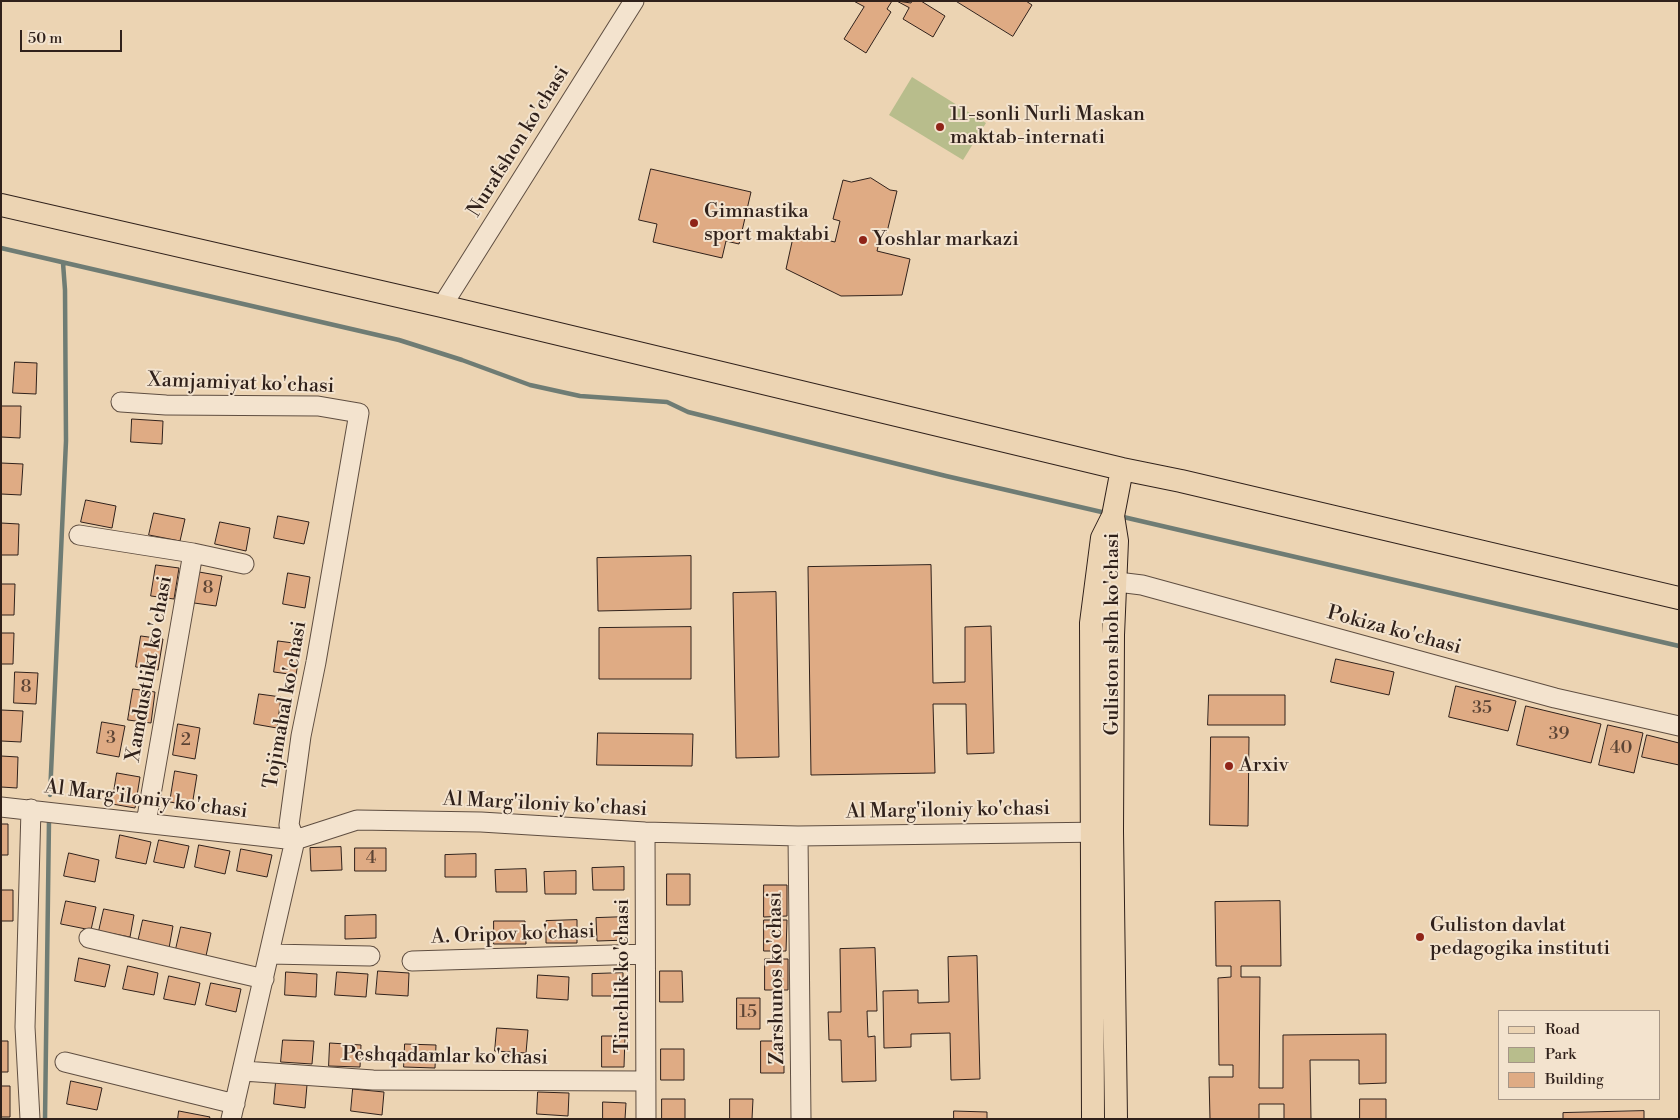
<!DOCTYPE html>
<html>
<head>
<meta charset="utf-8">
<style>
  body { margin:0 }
  #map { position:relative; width:1680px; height:1120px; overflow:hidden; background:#ecd4b3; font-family:"Libre Bodoni",serif }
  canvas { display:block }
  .frame { position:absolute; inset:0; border:2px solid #30211b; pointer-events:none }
  .legend { position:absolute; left:1498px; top:1010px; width:162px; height:90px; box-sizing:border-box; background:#f3e3ce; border:1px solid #a59586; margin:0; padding:6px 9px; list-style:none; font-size:15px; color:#30211b }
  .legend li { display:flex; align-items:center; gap:10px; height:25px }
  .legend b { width:25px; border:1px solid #a59586 }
  .scale { position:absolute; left:20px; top:30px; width:102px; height:22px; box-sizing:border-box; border:2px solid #30211b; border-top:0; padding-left:6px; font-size:15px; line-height:18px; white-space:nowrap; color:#30211b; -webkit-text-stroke:4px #f3e3ce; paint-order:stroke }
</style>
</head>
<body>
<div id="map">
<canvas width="1680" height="1120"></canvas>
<div class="frame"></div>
<ul class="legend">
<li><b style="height:6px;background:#ecd4b3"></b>Road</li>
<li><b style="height:14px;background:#b8bd8c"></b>Park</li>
<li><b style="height:14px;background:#dfab84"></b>Building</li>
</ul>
<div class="scale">50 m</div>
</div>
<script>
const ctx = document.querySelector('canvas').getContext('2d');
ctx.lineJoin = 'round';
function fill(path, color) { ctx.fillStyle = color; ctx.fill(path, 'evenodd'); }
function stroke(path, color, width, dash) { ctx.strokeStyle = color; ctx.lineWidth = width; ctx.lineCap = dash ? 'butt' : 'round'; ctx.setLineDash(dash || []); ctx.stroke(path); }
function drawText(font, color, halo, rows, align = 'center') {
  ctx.font = font + ' "Libre Bodoni",serif'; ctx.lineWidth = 4; ctx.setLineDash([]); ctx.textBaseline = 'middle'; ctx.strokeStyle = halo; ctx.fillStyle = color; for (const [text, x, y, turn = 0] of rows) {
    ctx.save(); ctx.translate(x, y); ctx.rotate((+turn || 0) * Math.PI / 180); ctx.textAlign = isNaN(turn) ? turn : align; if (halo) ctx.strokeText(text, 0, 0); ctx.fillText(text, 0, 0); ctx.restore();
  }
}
const green = new Path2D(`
  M912 77 986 123 963 160 889 115Z`);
const stream = new Path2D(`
  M1 248 399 340 462 360 530 385 580 396 667 402 688 412 946 476 1106 513
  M1119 516 1679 646
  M50 795 66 441 65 290 63 263
  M45 1119 49 820`);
const building = new Path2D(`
  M854 1H892L887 9 891 12 866 53 844 39 864 7Z
  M897 1 911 3 912 1H921L945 16 933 37 903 19 909 8Z
  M956 1H1026L1032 5 1013 36Z
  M651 169 751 192 739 244 726 241 722 258 653 242 657 224 639 220Z
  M871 178 890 190 897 191 887 232 882 231 877 251 910 259 902 295 841 296 786 269 794 233 835 242 840 221 833 219 843 180 851 182Z
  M15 362 37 363 36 394 13 393Z
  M1 406H21L20 438 1 437Z
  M132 419 163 421 162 444 131 442Z
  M1 463 23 464 21 495 1 494Z
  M86 500 116 506 112 528 81 522Z
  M154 513 185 519 180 541 149 535Z
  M278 516 309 522 304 544 274 538Z
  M220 522 250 528 246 551 215 544Z
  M1 523 19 524 18 555H1Z
  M691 556V609L598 611 597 558Z
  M156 565 179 568 174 599 151 596Z
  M931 565 933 683 965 682V627L991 626 994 753 967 754 966 704H933L935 773 811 775 808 567Z
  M199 572 222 576 216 606 194 603Z
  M288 573 310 577 305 608 283 604Z
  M1 584H15L14 615H1Z
  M776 592 779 757 736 758 733 593Z
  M691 627V679H599V628Z
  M1 633H14L13 664H1Z
  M141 636 163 639 158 670 136 667Z
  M278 641 301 644 296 675 274 672Z
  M1336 659 1394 672 1389 695 1331 682Z
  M15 672 38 673 36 704 14 703Z
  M1456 686 1516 701 1508 731 1449 717Z
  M133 689 155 692 151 723 128 720Z
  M259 694 281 697 277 728 254 724Z
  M1209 695H1285V725H1208Z
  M1526 706 1601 724 1591 763 1517 745Z
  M1 710 23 711 21 742 1 741Z
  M102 722 125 726 119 757 97 753Z
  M178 724 200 728 195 759 173 755Z
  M1608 725 1643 733 1634 773 1599 765Z
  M598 733 693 734 692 766 597 765Z
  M1647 735 1679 743V765L1642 757Z
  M1211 737H1249L1248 826 1210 825Z
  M1 756 18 757 17 788 1 787Z
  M175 771 197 775 192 806 170 802Z
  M117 773 140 777 135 808 112 804Z
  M1 824H8V855H1Z
  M120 835 151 842 146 864 116 858Z
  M159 840 189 846 184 868 154 862Z
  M199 845 230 851 225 874 195 867Z
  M341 847 342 870 311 871 310 848Z
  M355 848H386V871H355Z
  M241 849 272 855 267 877 237 871Z
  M69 853 99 860 95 882 64 876Z
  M476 854V877H445V855Z
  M624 867V890H593L592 868Z
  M526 869 527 892H496L495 870Z
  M576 871V894H545L544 872Z
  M667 874H690V905H667Z
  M764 885H787V916L764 917Z
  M1 890H13V921H1Z
  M66 901 96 907 91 930 61 924Z
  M1280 901 1281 966H1241V977H1260L1259 1088H1283V1035L1386 1034V1083L1359 1084V1060H1310L1311 1119H1284V1104H1259V1119H1210L1209 1077H1233V1065H1219L1218 978 1231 977V966H1216L1215 902Z
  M104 909 134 915 130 937 99 931Z
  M376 915V938L345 939V916Z
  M627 917 628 940 597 941 596 918Z
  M143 920 173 926 169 948 138 942Z
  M577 920V943H546V921Z
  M764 920H787L786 951H764Z
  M494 921H525L526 944H494Z
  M181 927 211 933 206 956 176 949Z
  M875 948 877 1011H867L868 1037 875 1036 876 1081 842 1082 841 1040H829L828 1012H841L840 949Z
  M977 956 980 1079 951 1080 950 1033 911 1034V1047L884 1048 883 991 918 990V1003L949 1002 948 957Z
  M79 958 110 965 105 987 75 981Z
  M765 959H788V990H765Z
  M128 966 158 973 154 995 123 989Z
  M378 971 409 973 408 996 376 994Z
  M660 971H682L683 1002H660Z
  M286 972 317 974 316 997 285 995Z
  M337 972 368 974 366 997 335 995Z
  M623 973V996H592V974Z
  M538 975 569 977 568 1000 537 998Z
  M169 976 200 983 195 1005 164 999Z
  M211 983 241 989 236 1012 206 1005Z
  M737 998H760V1029H737Z
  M497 1028 528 1030 526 1053 495 1051Z
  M602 1036H625L624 1067H602Z
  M283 1040 314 1041 312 1064 281 1062Z
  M1 1041H8V1072H1Z
  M761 1041H784V1073H761Z
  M330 1043 361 1045 360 1067 329 1066Z
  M405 1044 436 1045 435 1068 404 1067Z
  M661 1049H684V1080H661Z
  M71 1081 102 1088 97 1110 67 1104Z
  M276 1082 307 1085 305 1108 274 1104Z
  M1 1086H10V1117H1Z
  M353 1089 384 1092 382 1115 351 1111Z
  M538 1092 569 1093 568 1116 537 1114Z
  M662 1099H685V1119H662Z
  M730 1099H753L752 1119H730Z
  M1360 1099H1386V1119H1360Z
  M603 1102 626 1103 625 1119H603Z
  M179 1111 210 1117 209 1119H178Z
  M954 1111 987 1112V1119H954Z
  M1644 1111V1119H1563V1113Z`);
const minor = new Path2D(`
  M442 306 634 1
  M121 402 166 405 318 406 359 413 316 662 301 736 289 825 295 840 231 1119
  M79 535 193 553 244 564
  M1101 580 1142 585 1555 698 1679 726
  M1 807 295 840 357 820 481 822 645 832 798 836 1106 832
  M146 823 193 553
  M645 832 646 1119
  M798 836 801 1119
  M89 938 264 979
  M269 954 370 956
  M412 961 645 954
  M65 1062 235 1104
  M243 1071 373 1080 646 1081
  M30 1119 25 1027 31 809`);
const major = new Path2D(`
  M1 205 442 306 1122 469 1181 481 1679 598
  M1113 516 1117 541 1113 635 1112 831 1116 1119
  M1093 1119 1091 623 1102 538 1113 516 1122 469`);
const markers = [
  [940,127,5,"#8f2418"],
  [694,223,5,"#8f2418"],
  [863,240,5,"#8f2418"],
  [1229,766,5,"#8f2418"],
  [1420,937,5,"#8f2418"]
];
const numberNames = [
  ["8",208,589],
  ["8",26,688],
  ["35",1482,709],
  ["39",1559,735],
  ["3",111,739],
  ["2",186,741],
  ["40",1621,749],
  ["4",371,859],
  ["15",748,1013]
];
const poiNames = [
  ["11-sonli Nurli Maskan",950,115],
  ["maktab-internati",950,138],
  ["Gimnastika",704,212],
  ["sport maktabi",704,235],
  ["Yoshlar markazi",873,240],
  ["Arxiv",1239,766],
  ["Guliston davlat",1430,926],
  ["pedagogika instituti",1430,949]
];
const streetNames = [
  ["Nurafshon ko'chasi",519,142,-58],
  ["Xamjamiyat ko'chasi",241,384,2],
  ["Pokiza ko'chasi",1394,631,15],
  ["Guliston shoh ko'chasi",1113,634,-90],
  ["Xamdustlikt ko'chasi",150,669,-80],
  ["Tojimahal ko'chasi",286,705,-80],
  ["Al Marg'iloniy ko'chasi",146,800,7],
  ["Al Marg'iloniy ko'chasi",545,805,3],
  ["Al Marg'iloniy ko'chasi",948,811,-1],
  ["A. Oripov ko'chasi",513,935,-2],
  ["Tinchlik ko'chasi",623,976,-90],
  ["Zarshunos ko'chasi",777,978,-91],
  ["Peshqadamlar ko'chasi",445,1057,1]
];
fill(green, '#b8bd8c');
stroke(stream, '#6f7c74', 4.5);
fill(building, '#dfab84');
stroke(building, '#30211b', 1);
stroke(minor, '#5f4e41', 21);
stroke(major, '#30211b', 24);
stroke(minor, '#f3e3ce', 19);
stroke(major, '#ecd4b3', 22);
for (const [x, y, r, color] of markers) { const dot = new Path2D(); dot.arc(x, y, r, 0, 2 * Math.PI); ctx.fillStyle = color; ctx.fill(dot); stroke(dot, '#f3e3ce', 2); }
drawText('18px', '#5c4435', null, numberNames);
drawText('20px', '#30211b', '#f3e3ce', poiNames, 'left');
drawText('20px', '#30211b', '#f3e3ce', streetNames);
</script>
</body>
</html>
